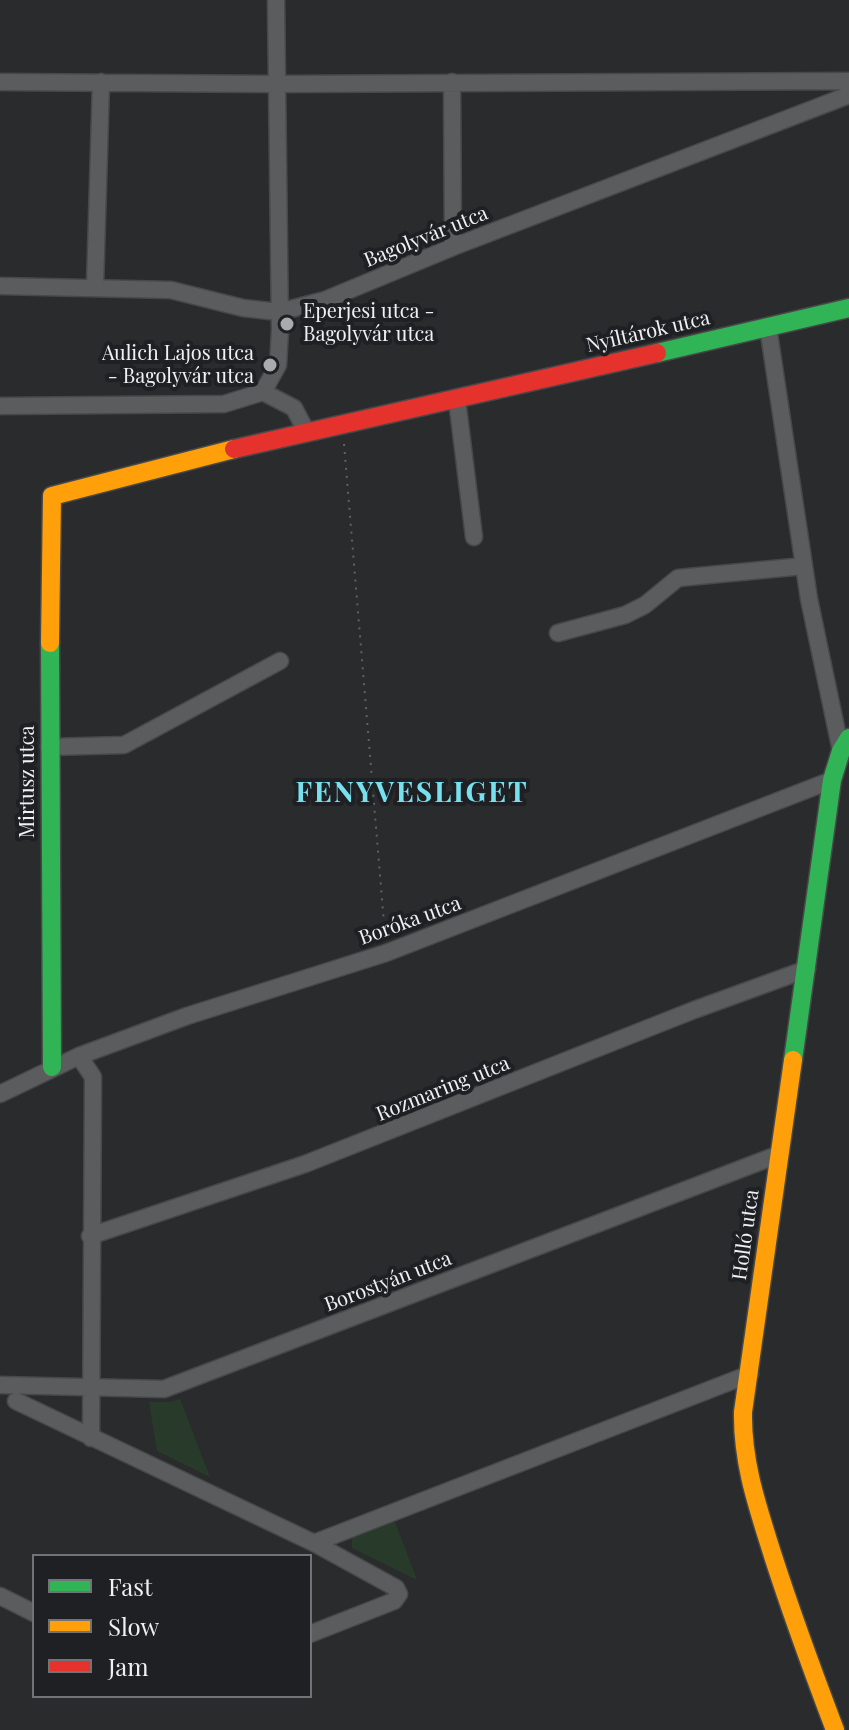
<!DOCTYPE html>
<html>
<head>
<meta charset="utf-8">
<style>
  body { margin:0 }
  #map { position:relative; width:849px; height:1730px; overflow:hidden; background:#2a2b2c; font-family:"Playfair Display",serif }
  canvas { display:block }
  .legend { position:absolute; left:32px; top:1554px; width:280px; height:144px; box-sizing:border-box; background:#1f2023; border:2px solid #727376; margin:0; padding:10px 14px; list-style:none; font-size:24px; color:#eff0f3 }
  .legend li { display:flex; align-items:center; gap:16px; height:40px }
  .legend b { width:40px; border:2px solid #727376 }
</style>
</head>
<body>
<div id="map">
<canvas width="849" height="1730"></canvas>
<ul class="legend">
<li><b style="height:10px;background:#30b455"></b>Fast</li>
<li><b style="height:10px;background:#ff9f0a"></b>Slow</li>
<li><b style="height:10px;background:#e5322d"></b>Jam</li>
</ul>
</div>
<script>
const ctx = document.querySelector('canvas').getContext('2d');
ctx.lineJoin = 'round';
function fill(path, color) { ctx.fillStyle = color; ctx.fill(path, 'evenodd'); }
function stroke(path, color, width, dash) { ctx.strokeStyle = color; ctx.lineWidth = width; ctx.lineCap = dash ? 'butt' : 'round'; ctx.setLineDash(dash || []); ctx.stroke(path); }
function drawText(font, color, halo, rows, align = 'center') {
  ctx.font = font + ' "Playfair Display",serif'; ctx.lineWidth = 8; ctx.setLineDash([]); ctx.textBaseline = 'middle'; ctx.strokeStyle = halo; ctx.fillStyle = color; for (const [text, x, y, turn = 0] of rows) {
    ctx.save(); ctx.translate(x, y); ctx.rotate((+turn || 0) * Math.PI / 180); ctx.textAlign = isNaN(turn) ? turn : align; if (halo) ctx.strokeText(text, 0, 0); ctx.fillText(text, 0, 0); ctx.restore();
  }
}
const green = new Path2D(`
  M180 1399 210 1477 157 1451 149 1402H170Z
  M395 1522 417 1580 352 1548V1538Z`);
const path = new Path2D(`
  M344 444 385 935`);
const street = new Path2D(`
  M0 82 277 84 849 81
  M452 82 453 247
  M0 286 171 290 243 308 279 312 325 300 453 247 849 95
  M95 286 101 82
  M768 327 809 599 841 751
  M263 392 294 408 306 431
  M457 400 474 537
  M0 406 224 404 263 392 278 365 280 330 276 0
  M558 633 625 615 645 605 678 578 804 566
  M49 747 124 745 280 661
  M79 1056 93 1077 91 1438
  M0 1094 79 1056 187 1016 386 953 832 780
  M90 1236 305 1164 694 1010 807 969
  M0 1385 164 1389 780 1154
  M16 1401 314 1543 396 1588 399 1594 394 1601 310 1634
  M314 1543 750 1374
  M0 1596 34 1613`);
const fast = new Path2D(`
  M657 353 849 308
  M50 643 52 1067
  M793 1060 832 780 841 751 849 738`);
const slow = new Path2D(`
  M50 643 52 496 234 449
  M793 1060 743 1412C742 1463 758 1508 773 1556 792 1615 813 1672 835 1730`);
const jam = new Path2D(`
  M234 449 657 353`);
const markers = [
  [287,324,8,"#aaabad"],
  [270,365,8,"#aaabad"]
];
const streetNames = [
  ["Bagolyvár utca",426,237,-22],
  ["Nyíltárok utca",648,332,-13],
  ["Mirtusz utca",28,782,-90],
  ["Boróka utca",410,921,-20],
  ["Rozmaring utca",443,1089,-22],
  ["Holló utca",746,1235,-82],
  ["Borostyán utca",388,1282,-21]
];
const poiNames = [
  ["Eperjesi utca -",303,312],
  ["Bagolyvár utca",303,335],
  ["Aulich Lajos utca",254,354,"right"],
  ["- Bagolyvár utca",254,377,"right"]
];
const districtNames = [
  ["FENYVESLIGET",412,793]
];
fill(green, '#283b2a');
stroke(street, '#474849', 19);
stroke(fast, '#474849', 21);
stroke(slow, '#474849', 21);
stroke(jam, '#474849', 21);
stroke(path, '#616263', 2, [2, 6]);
stroke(street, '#5b5c5d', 16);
stroke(fast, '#30b455', 18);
stroke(slow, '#ff9f0a', 18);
stroke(jam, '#e5322d', 18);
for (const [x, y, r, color] of markers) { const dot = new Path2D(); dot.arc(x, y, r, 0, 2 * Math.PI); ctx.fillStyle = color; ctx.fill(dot); stroke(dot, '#1f2023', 3); }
drawText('20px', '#eff0f3', '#1f2023', streetNames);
drawText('20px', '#eff0f3', '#1f2023', poiNames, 'left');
ctx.letterSpacing = '2px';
drawText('bold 28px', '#76e0ee', '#1f2023', districtNames);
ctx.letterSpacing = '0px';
</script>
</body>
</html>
